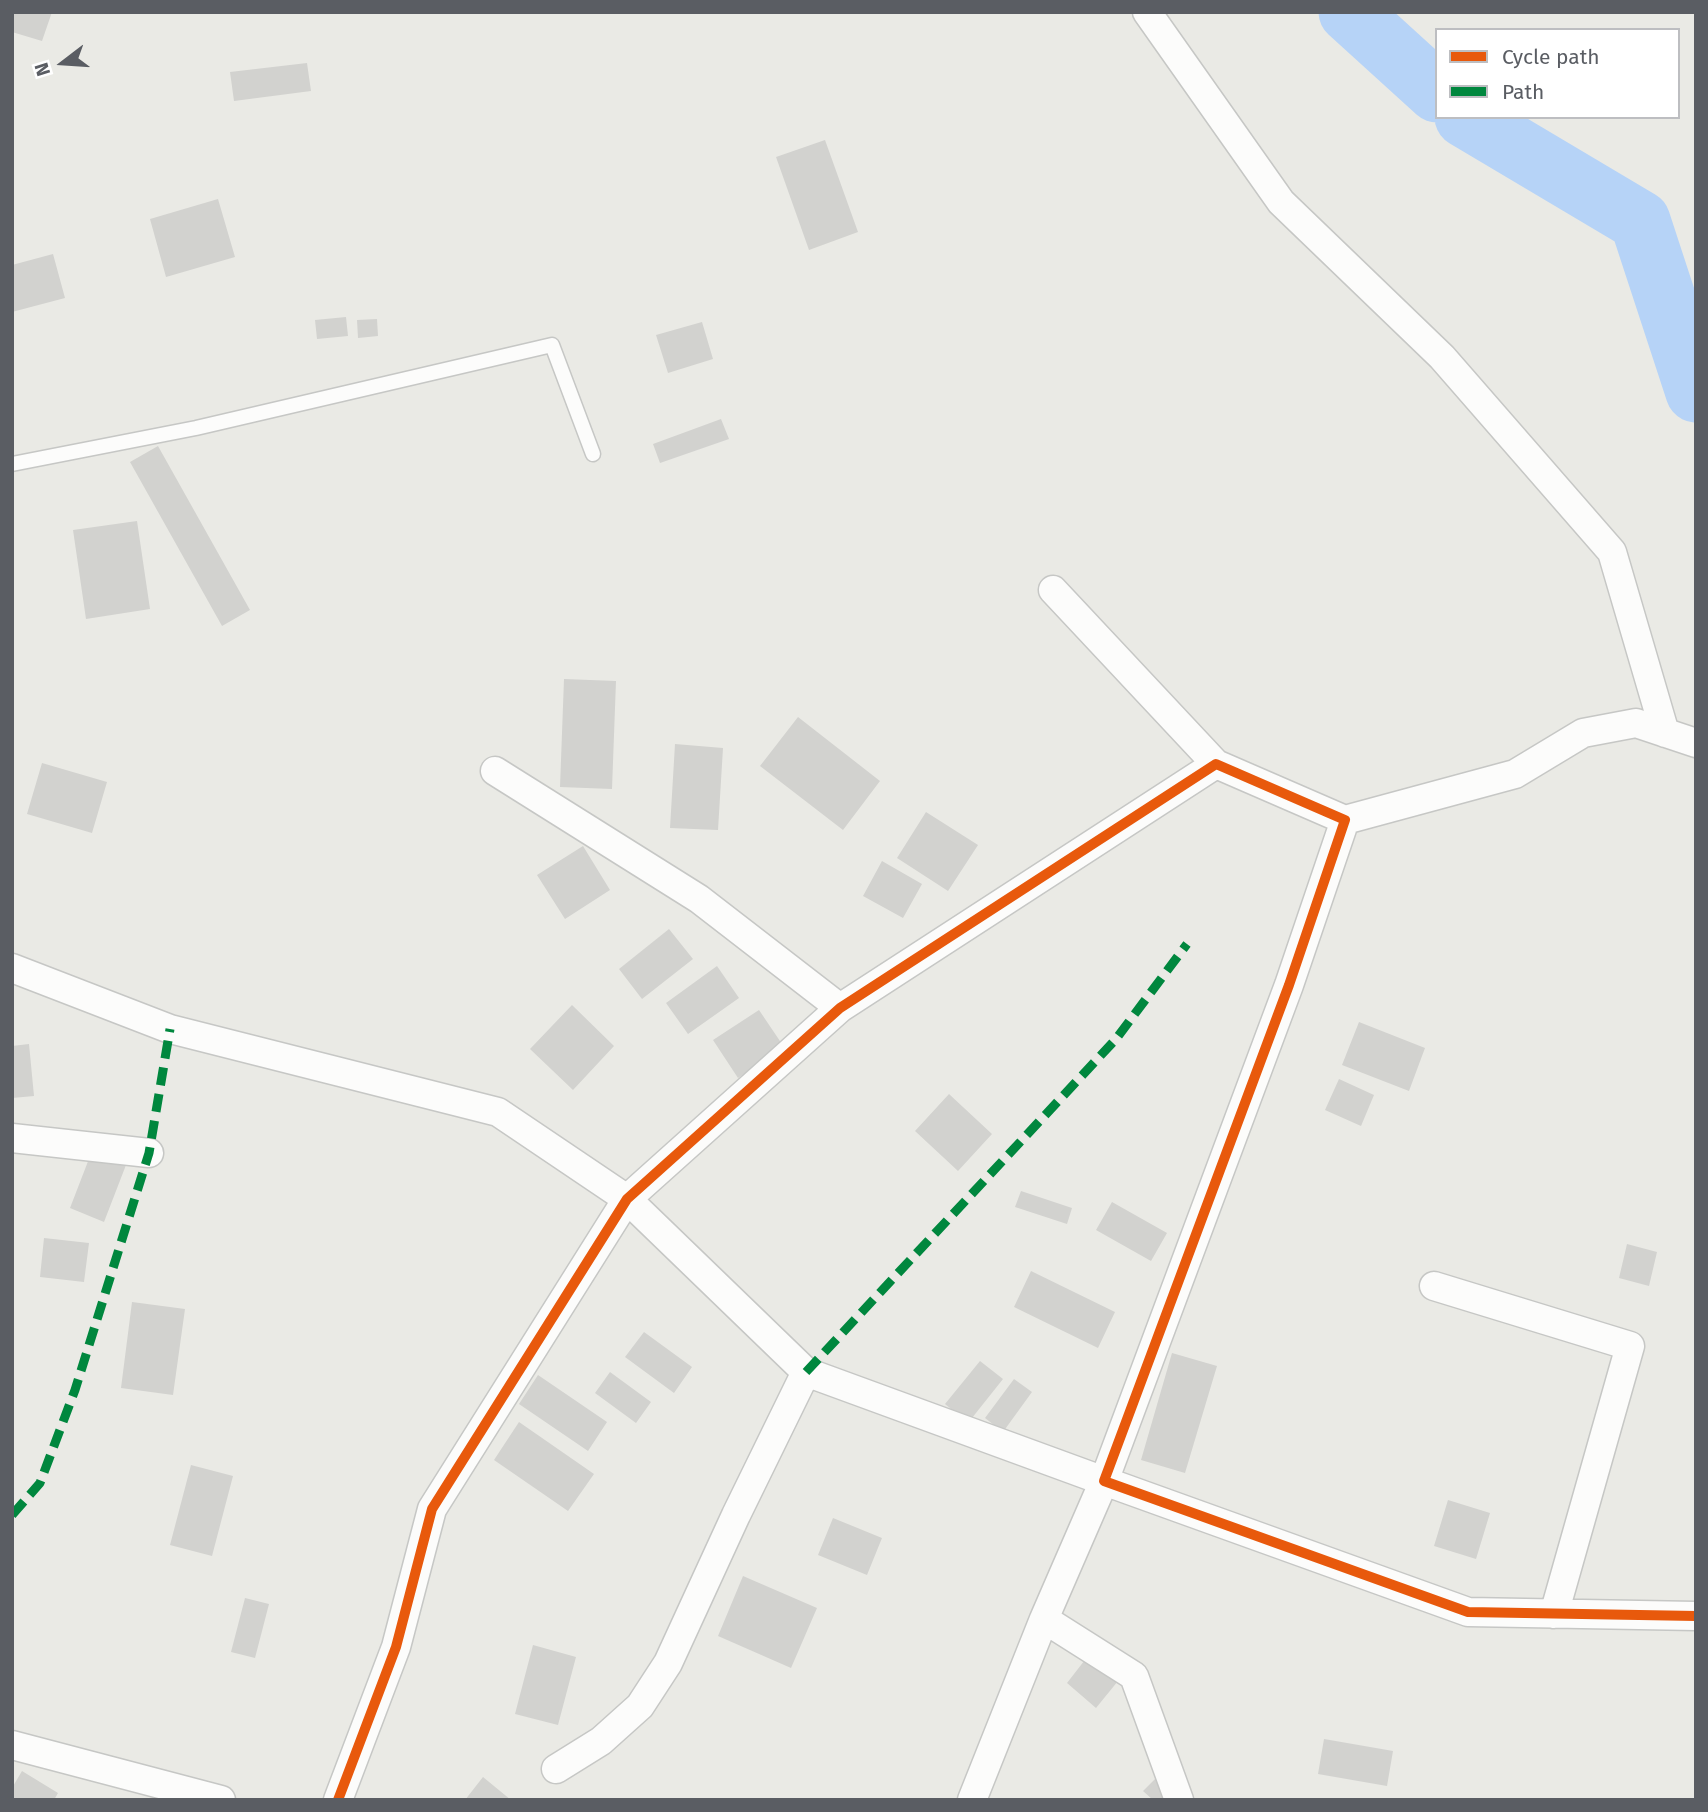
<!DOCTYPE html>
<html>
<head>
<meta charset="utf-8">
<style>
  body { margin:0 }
  #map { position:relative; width:1708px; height:1812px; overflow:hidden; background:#eaeae5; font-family:"Fira Sans",sans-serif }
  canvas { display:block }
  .frame { position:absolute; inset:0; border:14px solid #5a5d63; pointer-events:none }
  .legend { position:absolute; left:1435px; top:28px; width:245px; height:91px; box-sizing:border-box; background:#fff; border:2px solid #bdbec1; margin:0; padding:9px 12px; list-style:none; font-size:21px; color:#5a5d63 }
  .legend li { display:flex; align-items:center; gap:14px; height:35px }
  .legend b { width:35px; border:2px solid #bdbec1 }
  .north { position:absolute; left:28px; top:28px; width:70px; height:70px; -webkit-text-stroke:5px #fff; paint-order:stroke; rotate:253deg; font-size:19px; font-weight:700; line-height:28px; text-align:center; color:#5a5d63 }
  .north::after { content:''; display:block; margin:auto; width:24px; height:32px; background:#5a5d63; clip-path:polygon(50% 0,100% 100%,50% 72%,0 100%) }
</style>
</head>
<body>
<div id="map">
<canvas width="1708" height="1812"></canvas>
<div class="frame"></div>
<ul class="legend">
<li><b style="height:9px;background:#e8590c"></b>Cycle path</li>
<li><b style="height:9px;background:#00873e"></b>Path</li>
</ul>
<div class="north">N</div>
</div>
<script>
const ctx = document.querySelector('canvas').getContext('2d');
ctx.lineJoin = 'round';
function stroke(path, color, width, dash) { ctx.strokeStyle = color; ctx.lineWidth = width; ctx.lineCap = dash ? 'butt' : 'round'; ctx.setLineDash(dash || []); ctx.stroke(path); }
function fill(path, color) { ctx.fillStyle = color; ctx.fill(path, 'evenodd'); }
const river = new Path2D(`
  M1349 12 1437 92
  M1465 117 1640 221 1696 392`);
const building = new Path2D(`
  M12 12H52L42 41 12 32Z
  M307 63 311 91 234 101 230 72Z
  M825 140 858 232 809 250 776 157Z
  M218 199 235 257 166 277 150 219Z
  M53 254 65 298 12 312V265Z
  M346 317 348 336 317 339 315 320Z
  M377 319 378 336 358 338 357 320Z
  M702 322 713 359 668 373 656 335Z
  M721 419 729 439 660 463 653 444Z
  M158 446 250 610 222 626 130 462Z
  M137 521 150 609 86 619 73 530Z
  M564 679 616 681 612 789 560 787Z
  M798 717 880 781 843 830 760 766Z
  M675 744 723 748 718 830 670 828Z
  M42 763 107 782 92 833 27 814Z
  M926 812 978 845 948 891 897 858Z
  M583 846 610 890 565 919 537 875Z
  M882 861 922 884 903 918 863 896Z
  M669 929 693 959 642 999 619 969Z
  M717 966 739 998 688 1034 666 1003Z
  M572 1005 614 1046 573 1090 530 1049Z
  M759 1010 784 1047 738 1078 713 1040Z
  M1359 1022 1425 1048 1409 1091 1342 1065Z
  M29 1044 34 1096 12 1098V1046Z
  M1339 1079 1374 1095 1361 1126 1325 1110Z
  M949 1094 992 1134 958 1171 915 1131Z
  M92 1151 126 1165 104 1222 70 1208Z
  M1021 1191 1072 1208 1067 1224 1015 1207Z
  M1112 1202 1167 1233 1151 1261 1096 1230Z
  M44 1238 89 1243 84 1282 40 1277Z
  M1627 1244 1657 1252 1649 1286 1619 1278Z
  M1031 1271 1115 1312 1098 1348 1014 1307Z
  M132 1302 185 1309 173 1395 121 1388Z
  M644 1332 692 1367 674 1393 625 1357Z
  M1172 1353 1217 1366 1185 1473 1141 1460Z
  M980 1361 1003 1379 968 1423 945 1404Z
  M610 1372 651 1402 636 1423 595 1393Z
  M538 1375 607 1422 588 1451 519 1404Z
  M1014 1379 1032 1392 1003 1432 985 1418Z
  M519 1422 594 1474 568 1511 494 1460Z
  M191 1465 233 1476 212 1556 170 1545Z
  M1448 1500 1490 1513 1476 1559 1434 1546Z
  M833 1518 882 1538 867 1575 818 1555Z
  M743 1576 817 1608 791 1668 718 1636Z
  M245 1598 269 1604 255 1658 231 1652Z
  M533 1645 576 1657 558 1725 515 1714Z
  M1088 1656 1118 1681 1096 1708 1067 1683Z
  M1324 1739 1393 1751 1387 1786 1318 1774Z
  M22 1771 58 1793 54 1800H12V1788Z
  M483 1777 511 1800H465Z
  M1156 1778 1174 1795 1170 1800H1153L1143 1791Z`);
const service = new Path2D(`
  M12 464 196 428 552 345 593 454`);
const minor = new Path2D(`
  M1147 12 1281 202 1442 357 1612 552 1665 733
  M1053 590 1216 764
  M495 771 699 899 840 1008
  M1345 820 1515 774 1583 733 1636 723 1696 743
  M12 968 170 1029 498 1112 627 1199 806 1372 1104 1481 1044 1619 972 1800
  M12 1138 149 1153
  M1434 1286 1630 1346 1554 1614
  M1044 1619 1134 1676 1179 1800
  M12 1745 221 1800
  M556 1769 601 1741 640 1706 668 1663 736 1515 806 1372
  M338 1800 396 1647 432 1509 627 1199 840 1008 1216 764 1345 820 1289 985 1104 1481 1468 1612 1696 1616`);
const quiet = new Path2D(`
  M806 1372 1116 1039 1187 944
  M12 1515 40 1483 75 1390 149 1153 170 1029`);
const cycleway = new Path2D(`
  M338 1800 396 1647 432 1509 627 1199 840 1008 1216 764 1345 820 1289 985 1104 1481 1468 1612 1696 1616`);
stroke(river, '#b6d3f7', 61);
fill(building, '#d2d2cf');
stroke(service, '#c6c7c5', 17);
stroke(minor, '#c6c7c5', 31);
stroke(service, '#fcfcfb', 14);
stroke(minor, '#fcfcfb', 28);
stroke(quiet, '#00873e', 9, [18, 9]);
stroke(cycleway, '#e8590c', 10);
</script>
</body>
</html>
